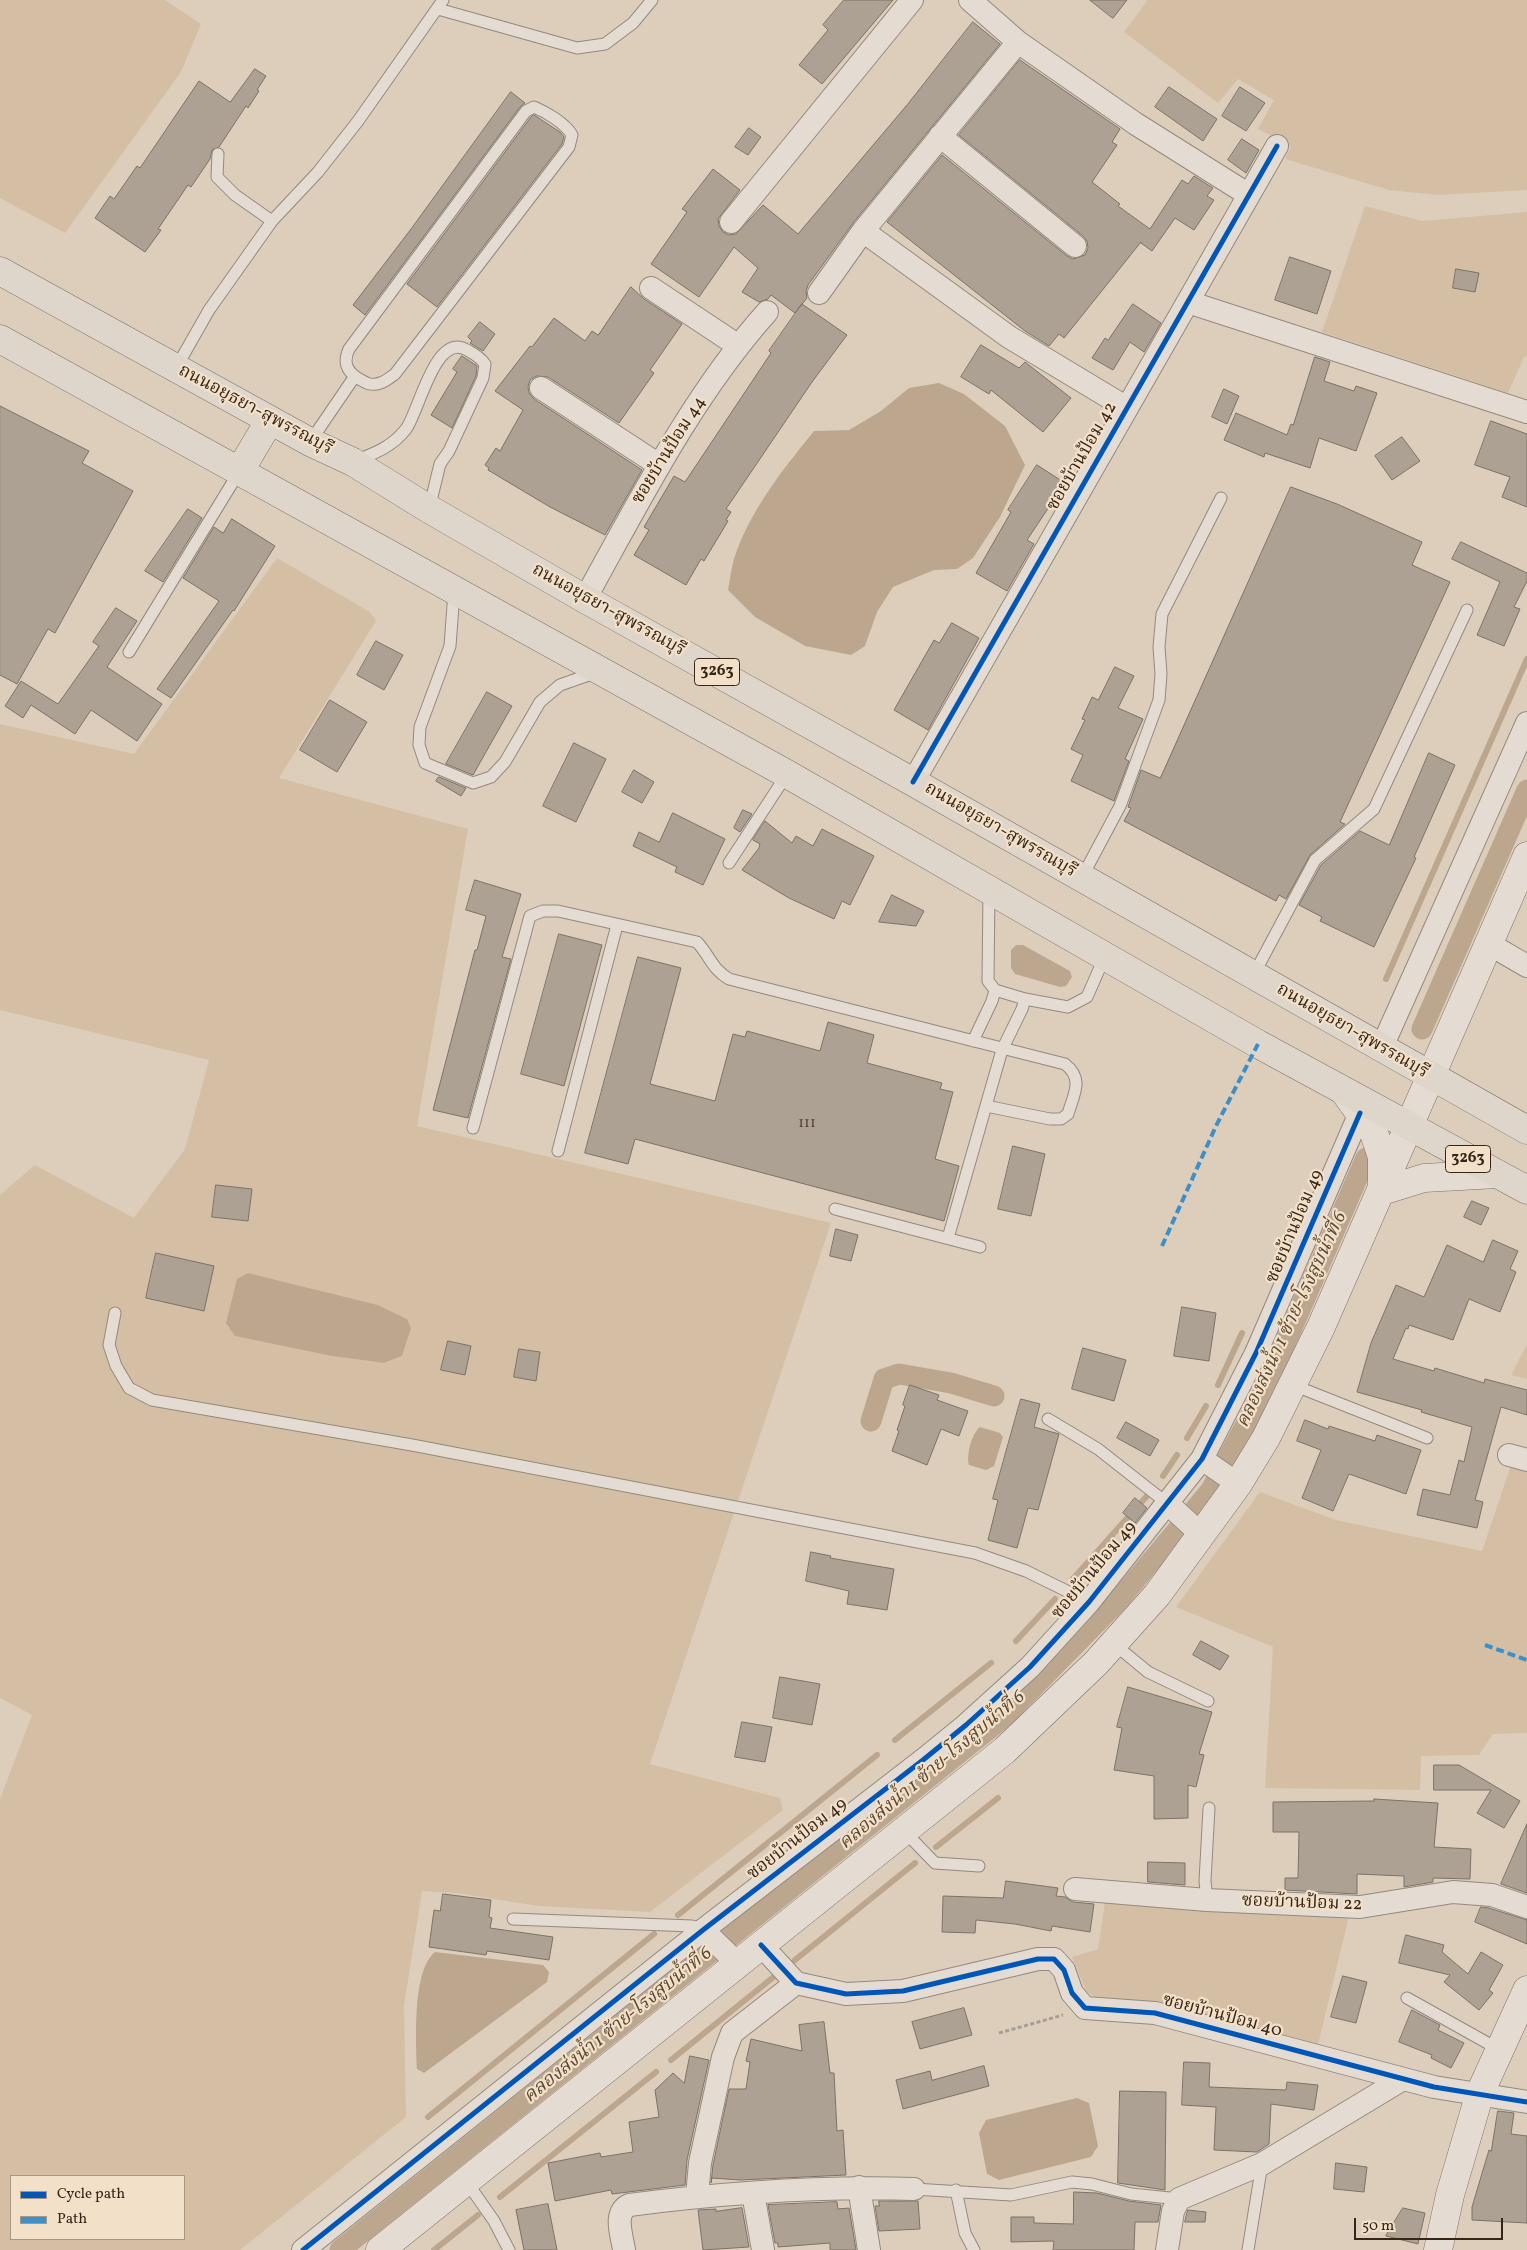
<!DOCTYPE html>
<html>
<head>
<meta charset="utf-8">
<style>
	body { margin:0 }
	#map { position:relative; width:1527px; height:2250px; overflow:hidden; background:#ddcebb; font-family:Vollkorn,serif }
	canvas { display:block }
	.legend { position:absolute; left:10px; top:2175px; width:175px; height:65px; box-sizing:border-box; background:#f3e0c9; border:1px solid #a79682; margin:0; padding:6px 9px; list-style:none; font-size:15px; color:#362618 }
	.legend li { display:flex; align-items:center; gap:10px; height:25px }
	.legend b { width:25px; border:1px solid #a79682 }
	.scale { position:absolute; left:1354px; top:2218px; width:149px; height:22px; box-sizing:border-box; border:2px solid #362618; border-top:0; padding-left:6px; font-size:15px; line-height:18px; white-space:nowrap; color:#362618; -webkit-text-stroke:4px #f3e0c9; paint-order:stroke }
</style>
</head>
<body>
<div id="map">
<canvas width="1527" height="2250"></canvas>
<ul class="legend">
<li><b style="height:6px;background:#0057b8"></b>Cycle path</li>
<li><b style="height:6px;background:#3d8fc9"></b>Path</li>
</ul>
<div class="scale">50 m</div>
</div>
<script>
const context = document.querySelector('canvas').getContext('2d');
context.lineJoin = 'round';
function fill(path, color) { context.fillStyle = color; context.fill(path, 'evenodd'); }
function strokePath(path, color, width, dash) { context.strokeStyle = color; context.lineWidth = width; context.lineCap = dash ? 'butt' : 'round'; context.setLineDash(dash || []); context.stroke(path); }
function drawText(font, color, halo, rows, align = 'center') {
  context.font = font + ' Vollkorn,"Noto Serif Thai",serif'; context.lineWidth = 4.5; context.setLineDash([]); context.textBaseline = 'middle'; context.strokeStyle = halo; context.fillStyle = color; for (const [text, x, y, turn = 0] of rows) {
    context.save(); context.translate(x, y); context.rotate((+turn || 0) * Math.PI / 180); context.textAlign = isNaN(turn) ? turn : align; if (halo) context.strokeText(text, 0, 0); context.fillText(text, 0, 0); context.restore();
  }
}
const green = new Path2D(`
	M0 0H165L201 24 181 72 65 233 0 198Z
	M1145 0H1527V190L1438 195 1389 190 1285 159 1291 146 1258 129 1274 100 1238 79 1218 103 1124 32 1147 1Z
	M1365 206 1422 221 1527 212V356L1524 357 1508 393 1322 332Z
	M277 558 370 612 376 621 279 778 468 829 417 1126 831 1223 650 1764 780 1798 783 1810 650 1912 539 1906 456 1893 422 1891 404 2006 406 2117 240 2250H0V1799L32 1715 0 1698V1195L35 1165 134 1218 185 1149 209 1060 0 1010V724L134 754ZM248 1273 378 1305 407 1319 402 1356 384 1363 332 1356ZM11 2176H184V2239H11Z
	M1527 1344V1379L1511 1375Z
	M1511 1465 1527 1469V1733L1493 1734 1479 1755 1421 1756 1420 1790 1265 1788 1273 1647 1176 1607 1260 1492 1336 1520 1482 1551Z
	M1105 1902 1349 1916 1318 2045 1159 2002 1099 1999 1086 1991 1072 1957 1098 1949Z`);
const water = new Path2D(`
	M939 383 964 394 1005 426 1025 465 1000 517 973 558 957 569 934 570 893 587 877 612 865 646 851 655 805 646 755 617 728 590C730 580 731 569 734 559 749 512 783 469 814 431L849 430 881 411 909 388Z
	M1016 945H1023L1070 971 1072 977 1066 986 1060 987 1015 974 1011 968V950Z
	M248 1273 378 1305 407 1319 411 1328 402 1356 384 1363 332 1356 235 1336 226 1323 237 1279Z
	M980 1427 1000 1433 1003 1437 994 1466 986 1470 969 1465C966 1455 972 1433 980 1427Z
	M435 1952 543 1965 549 1972 547 1982 424 2073 417 2069C416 2041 412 1970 435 1952Z
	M1077 2098 1089 2103 1098 2146 1091 2157 999 2180 987 2174 979 2133 986 2120Z`);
const stream = new Path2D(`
	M1386 979 1527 659
	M1218 1385 1242 1333
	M1187 1438 1206 1406
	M1163 1476 1177 1455
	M1072 1580 1146 1497
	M1016 1641 1055 1599
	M895 1740 991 1663
	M936 1847 998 1798
	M678 1915 877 1755
	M795 1960 915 1863
	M671 2060 776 1975
	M428 2117 654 1934
	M500 2197 656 2072
	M434 2250 478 2215`);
const canal = new Path2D(`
	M1422 1029 1527 790
	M871 1421 884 1379 899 1374 951 1383 994 1396
	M340 2250 1005 1716 1117 1602 1211 1490 1268 1383 1366 1158`);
const building = new Path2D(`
	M844 0H893L822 84 799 65 828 30 823 25Z
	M1090 0H1127L1113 18Z
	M973 22 1000 44 853 223 808 285 806 291 807 298 795 313 771 295 768 299 759 302 742 292 758 268 734 247 699 297 651 264 687 212 682 209 713 169 740 190 718 219 719 226 723 232 729 235 736 234 763 205 798 234 907 105Z
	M1020 60 1120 129 1112 142 1117 145 1092 182 1120 204 1118 206 1150 229 1182 180 1188 184 1194 176 1213 188 1207 196 1214 200 1194 230 1175 218 1152 251 1141 243V242L1064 338 1059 334 1049 346 1025 331 887 222 942 155 1067 256 1073 259 1085 255 1088 248 1087 241 1083 236 959 135Z
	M255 69 266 76 257 90 259 91 248 108 246 106 219 147 212 150 210 159 191 187 188 185 158 229 161 230 145 252 95 218 110 196 114 199 137 166 140 168 199 81 230 102Z
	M1169 87 1217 119 1203 141 1155 107Z
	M1240 87 1265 103 1246 131 1222 116Z
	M511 92 525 103 520 107 365 315 353 305 411 229Z
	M534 115 560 132 564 137 562 144 437 307 407 284 531 117Z
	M749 128 761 137 748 155 735 147Z
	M1242 139 1259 150 1246 173 1228 160Z
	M1290 257 1331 271 1317 314 1275 300Z
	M1456 269 1479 273 1475 292 1453 288Z
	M631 287 644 299 682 324 650 370 654 373 619 423 548 377 536 376 530 380 528 387 529 393 534 399 642 470 605 535 550 507 488 470 489 468 485 465 496 448 500 451 523 410 495 391 530 346 532 347 554 318 585 341 592 331 598 335Z
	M802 304 847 335 812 382 726 509 731 512 726 520 728 521 704 561 701 559 686 585 634 555 649 530 644 527 674 476 685 482 771 353 769 351Z
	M1133 304 1161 323 1144 352 1130 342 1113 370 1092 358 1105 338 1108 340Z
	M480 322 495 334 483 351 470 343 472 341 468 337Z
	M981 345 1019 368 1025 362 1071 398 1043 432 991 390 989 394 961 377Z
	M462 356 477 366 476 376 452 428 431 415 457 372 453 369Z
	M1315 357 1330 362 1324 381 1354 391 1356 386 1377 393 1356 451 1319 438 1310 468 1265 453 1264 457 1224 440 1236 413 1287 435 1291 424 1293 425Z
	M1224 389 1239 396 1227 424 1212 417Z
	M0 406 89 451 82 463 133 491 55 633 48 629 17 684 0 675Z
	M1491 421 1527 434V507L1502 497 1510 477 1475 465Z
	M1402 437 1420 461 1392 480 1375 456Z
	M1037 465 1065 483 1027 540 1034 544 1007 591 976 573 1011 512 1008 510Z
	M1291 487 1337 504 1422 542 1412 565 1450 582 1340 822 1345 824 1310 855 1286 899 1279 895 1276 901 1124 821 1131 808 1128 807 1141 770 1160 778Z
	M188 509 202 518 163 582 145 571Z
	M232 519 275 546 234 611 233 610 171 698 157 689 219 601 183 578 214 527 223 533Z
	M1461 542 1527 573V581L1514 607 1520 609 1504 646 1477 635 1500 582 1452 559Z
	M116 608 137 621 107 667 162 704 137 741 91 710 75 734 31 705 23 718 5 706 21 681 58 704 99 646 93 642Z
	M952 623 979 638 928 730 894 710 934 640 939 643Z
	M376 641 403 655 384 690 357 675Z
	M1115 667 1134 676 1118 708 1143 719 1125 759 1129 761 1114 801 1071 781 1083 755 1071 749 1085 720 1082 719 1092 697 1098 700Z
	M487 692 512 706 473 775 446 764Z
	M330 700 367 722 337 772 300 750Z
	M574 743 606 759 576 822 543 806Z
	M1429 753 1455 765 1414 857 1416 858 1374 947 1320 921 1322 917 1299 905 1321 865 1360 831 1389 845Z
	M634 770 654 782 642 803 622 792Z
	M439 777 466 788 461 796 436 781Z
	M743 810 752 814 740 832 734 828Z
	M673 813 725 839 703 885 675 872 677 867 633 846 639 832 659 842Z
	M765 821 792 843 796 836 813 846 822 829 874 856 850 905 842 901 834 919 789 898 742 870 759 848 760 844 753 840Z
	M475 880 521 894 502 957 511 959 468 1118 433 1110 475 950H477L486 916 466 910Z
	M892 895 924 911 916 926 879 922Z
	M559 934 602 945 564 1086 521 1074Z
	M638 957 681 968 650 1084 715 1101 733 1034 745 1037 747 1031 820 1051 828 1022 874 1035 867 1063 942 1083 940 1089 953 1092 935 1159 959 1166 944 1221 635 1139 628 1164 585 1153Z
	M1013 1146 1045 1154 1031 1216 998 1209Z
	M216 1185 252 1189 248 1221 212 1217Z
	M1472 1201 1489 1208 1481 1225 1464 1217Z
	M836 1229 858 1235 851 1261 830 1256Z
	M1493 1240 1518 1251 1510 1269 1516 1272 1500 1312 1469 1299 1453 1340 1409 1325 1408 1329 1406 1328 1393 1359 1434 1371 1435 1368 1484 1383 1485 1379 1527 1390V1415L1501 1407 1475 1500 1483 1502 1477 1528 1417 1515 1423 1489 1450 1495 1459 1460 1464 1462 1472 1427 1421 1412 1422 1410 1357 1392 1371 1343 1396 1285 1424 1297 1447 1245 1483 1262Z
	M156 1253 214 1266 204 1311 146 1298Z
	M1182 1307 1216 1313 1209 1361 1174 1356Z
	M448 1341 471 1346 465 1375 441 1370Z
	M1083 1348 1126 1360 1114 1401 1072 1389Z
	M519 1349 540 1352 536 1381 514 1377Z
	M910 1385 939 1395 937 1400 968 1411 959 1436 941 1429 927 1465 892 1451 899 1431 897 1430 905 1406 903 1405Z
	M1021 1399 1040 1404 1034 1427 1059 1434 1038 1510 1028 1508 1017 1548 988 1540 998 1500 993 1499Z
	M1305 1420 1328 1429 1329 1426 1375 1441 1377 1435 1421 1450 1406 1494 1349 1474 1333 1511 1302 1498 1321 1450 1297 1441Z
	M1126 1422 1159 1440 1150 1456 1117 1438Z
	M1135 1498 1147 1508 1135 1523 1123 1513Z
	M811 1552 831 1556 830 1558 894 1569 887 1610 847 1604 849 1591 806 1581Z
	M1201 1641 1229 1656 1220 1670 1193 1655Z
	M780 1677 820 1684 812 1725 773 1718Z
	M1128 1687 1212 1712 1199 1754 1204 1755 1196 1787 1188 1785V1818L1154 1819V1776L1114 1770 1122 1728 1117 1727Z
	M742 1722 772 1727 765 1762 735 1757Z
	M1434 1765H1459L1520 1801 1504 1828 1477 1813 1491 1790H1434Z
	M1374 1799 1438 1803 1434 1847 1471 1849 1470 1879 1433 1878V1882L1404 1887V1876L1357 1874V1894L1285 1890V1878H1298L1299 1832H1273V1802L1374 1801Z
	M1527 1824V1893L1501 1884Z
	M1148 1862 1185 1863V1885L1148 1882Z
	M1006 1881 1058 1888 1056 1896 1065 1897 1073 1902 1094 1904 1090 1932 1052 1926 1051 1931 1015 1924 976 1920 975 1933 942 1932 943 1896 1003 1898Z
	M443 1894 491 1900 489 1917 492 1918 490 1928 553 1937 549 1960 487 1951 486 1955 429 1947 434 1910 440 1911Z
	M1481 1907 1489 1908 1527 1920V1944L1475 1922Z
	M1406 1935 1444 1945 1442 1952 1468 1974 1481 1952 1503 1965 1489 1990 1493 1993 1479 2010 1444 1982 1450 1975 1399 1963Z
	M1343 1976 1367 1982 1356 2023 1331 2017Z
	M964 2008 972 2035 920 2049 912 2022Z
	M1412 2010 1440 2025 1438 2030 1464 2043 1451 2068 1431 2058 1432 2055 1399 2042Z
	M824 2022 830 2073H834L837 2131 843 2130 846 2175 740 2180 712 2178 711 2183 713 2165 729 2089H746L750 2062 746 2061 751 2039 802 2051 799 2025Z
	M690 2056 709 2060 687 2160 685 2185 612 2194 611 2190 555 2201 548 2163 600 2153 601 2157 633 2152 629 2122 659 2117 655 2090 673 2073 684 2083Z
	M1184 2062 1210 2063 1209 2087 1286 2090 1287 2082 1318 2085 1314 2110 1271 2104 1269 2144 1257 2152 1214 2150 1216 2107 1182 2105Z
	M984 2066 989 2086 903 2109 896 2080 930 2071 932 2080Z
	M1120 2091 1166 2092 1165 2190 1118 2183Z
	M1498 2111 1514 2113 1511 2134 1527 2136V2223L1472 2220V2207L1489 2150 1491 2151Z
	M1336 2163 1367 2167 1364 2192 1334 2189Z
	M1074 2192 1097 2193 1129 2201 1161 2205 1158 2222H1135L1134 2250H1053L1054 2241 1011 2242V2217H1034V2223L1073 2224Z
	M879 2201H918L920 2229 879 2231 875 2206H879Z
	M837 2202 838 2209 849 2208 856 2250H830V2243L778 2247V2243H775L768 2205Z
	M548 2204 557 2250H524L516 2210Z
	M742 2208 749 2247 703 2250 698 2210 716 2209V2211Z
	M1403 2208 1425 2213 1418 2244 1386 2236Z
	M1188 2210 1206 2212 1205 2222H1185Z`);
const path = new Path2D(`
	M999 2033 1063 2015`);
const lane = new Path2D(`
	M438 9 577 48 605 44 633 23 652 0
	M534 107C546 112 565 123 572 135L569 147 395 374C388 379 380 386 370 384 367 384 362 380 359 379 346 371 343 362 349 349L526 111Z
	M218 154 217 177 235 195 272 221
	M176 368 209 310 272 221 318 172 358 121 443 0
	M310 442 355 376
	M355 461C375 453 392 447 406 429 419 412 435 331 467 350 474 354 480 357 485 364L483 378 449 451 440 464 429 509
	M454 592 450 646 420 727 419 745 425 763 473 783 491 777 505 762 540 702 560 685 597 672
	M129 652 239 472
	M729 863 787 774
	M1081 879 1120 806 1159 700 1161 674 1159 647 1162 614 1221 498
	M989 891 988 981 995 990 1025 999 1068 1007 1087 997 1105 956
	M1253 976 1315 860 1374 809 1467 610
	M973 1041 992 1001 995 990
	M473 1128 530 916 543 911H558L697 942C710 956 712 969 729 979L1065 1064C1084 1079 1074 1093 1068 1114L1061 1119H1050L986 1106
	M558 1151 617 925
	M835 1209 980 1247
	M948 1238 1002 1050 1022 1009 1025 999
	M115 1313 109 1345 116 1366 129 1388 152 1400 412 1445 975 1553 1026 1571 1089 1602
	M1293 1385 1427 1438
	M1048 1419 1098 1449 1168 1504
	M1114 1644 1148 1672 1208 1701
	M904 1831 935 1863 979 1866
	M1207 1900 1205 1881 1209 1808
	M513 1919 692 1926 703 1930
	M1407 1998 1500 2050
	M466 2181 494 2221 509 2250
	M914 2189 1011 2195 1072 2182 1092 2184 1131 2194 1179 2199
	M956 2190 965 2233 974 2250
	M1248 2250 1262 2164`);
const street = new Path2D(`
	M970 0 1018 42 1136 124 1249 195
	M1018 42 863 231 1009 337 1127 408
	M940 136 1075 246
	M731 222 912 0
	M651 288 737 345
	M819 293 863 231
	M1188 302 1527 412
	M541 388 659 465
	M585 599C640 500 692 396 767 312
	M913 782 1277 146
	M1489 944 1527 966
	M1381 1049 1527 723
	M1509 1455 1527 1460
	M1202 1459 1238 1484
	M1168 1504 1202 1535
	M1075 1889 1207 1900 1360 1907 1453 1892 1492 1895 1527 1907
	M703 1930 738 1964
	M761 1945 796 1983 846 1994 903 1991 1038 1959H1054L1064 1970 1072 1993 1085 2008 1155 2013 1434 2087 1527 2102
	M859 2187 869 2250
	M753 2193 763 2250
	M697 2196 700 2163 723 2057 732 2033 796 1983
	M303 2250 703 1930 923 1760 966 1725 1030 1667 1089 1602 1202 1459 1256 1353 1360 1113
	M624 2250C622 2235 613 2213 629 2205 723 2193 819 2186 914 2189
	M1167 2250 1173 2211 1179 2199 1262 2164 1403 2079`);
const secondary = new Path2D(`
	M1344 1091 1374 1133 1382 1157V1187
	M1382 1191 1424 1178 1497 1174
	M380 2250 1005 1750 1096 1663 1157 1595 1238 1484 1266 1438 1321 1327 1527 856
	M1438 2250 1450 2195 1480 2093 1527 1990`);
const primary = new Path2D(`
	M0 271 310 442 353 462 429 509 585 599 913 782 1527 1130
	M0 339 787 774 1258 1044 1527 1190
	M239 472 270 420`);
const quiet = new Path2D(`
	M1162 1246 1216 1126 1258 1044
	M1485 1645 1527 1660`);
const cycleway = new Path2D(`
	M913 782 1277 146
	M761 1945 796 1983 846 1994 903 1991 1038 1959H1054L1064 1970 1072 1993 1085 2008 1155 2013 1434 2087 1527 2102
	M303 2250 703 1930 923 1760 966 1725 1030 1667 1089 1602 1202 1459 1256 1353 1360 1113`);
const numberNames = [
	["111",807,1124]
];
const shields = [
	[717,672,45],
	[1468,1159,45]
];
const shieldNames = [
	["3263",717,672],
	["3263",1468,1159]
];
const streetNames = [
	["ถนนอยุธยา-สุพรรณบุรี",255,411,28],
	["ซอยบ้านป้อม 44",670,451,-58],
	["ซอยบ้านป้อม 42",1083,457,-60],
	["ถนนอยุธยา-สุพรรณบุรี",608,611,29],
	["ถนนอยุธยา-สุพรรณบุรี",1000,831,30],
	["ถนนอยุธยา-สุพรรณบุรี",1352,1032,30],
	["ซอยบ้านป้อม 49",1296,1227,-67],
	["ซอยบ้านป้อม 49",1095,1571,-50],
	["ซอยบ้านป้อม 49",798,1840,-38],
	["ซอยบ้านป้อม 22",1302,1904,2],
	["ซอยบ้านป้อม 40",1222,2017,15]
];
const waterNames = [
	["คลองส่งน้ำ 1 ซ้าย-โรงสูบน้ำที่ 6",1293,1320,-65],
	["คลองส่งน้ำ 1 ซ้าย-โรงสูบน้ำที่ 6",933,1771,-40],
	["คลองส่งน้ำ 1 ซ้าย-โรงสูบน้ำที่ 6",619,2026,-39]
];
fill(green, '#d4bfa5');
fill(water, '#bca78e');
strokePath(stream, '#bca78e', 6);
strokePath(canal, '#bca78e', 21);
fill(building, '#ada194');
strokePath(building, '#7c7267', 1);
strokePath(lane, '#93897d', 13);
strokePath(street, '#93897d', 24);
strokePath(secondary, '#7c7267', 29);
strokePath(primary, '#7c7267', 29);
strokePath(path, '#a59e95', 3, [4, 2.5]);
strokePath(lane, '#e4dcd3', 11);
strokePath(street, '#e4dcd3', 22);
strokePath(secondary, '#e4dcd3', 28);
strokePath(primary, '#dfd6cb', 28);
strokePath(quiet, '#3d8fc9', 4, [8, 4]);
strokePath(cycleway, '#0057b8', 5);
drawText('15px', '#544537', null, numberNames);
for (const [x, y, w] of shields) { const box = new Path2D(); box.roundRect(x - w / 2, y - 13.5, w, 27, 4); context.fillStyle = '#f3e0c9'; context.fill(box); strokePath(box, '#362618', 1); }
drawText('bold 16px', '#362618', null, shieldNames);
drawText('18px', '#362618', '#f3e0c9', streetNames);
drawText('italic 19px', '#5a4835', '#f3e0c9', waterNames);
</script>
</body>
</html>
